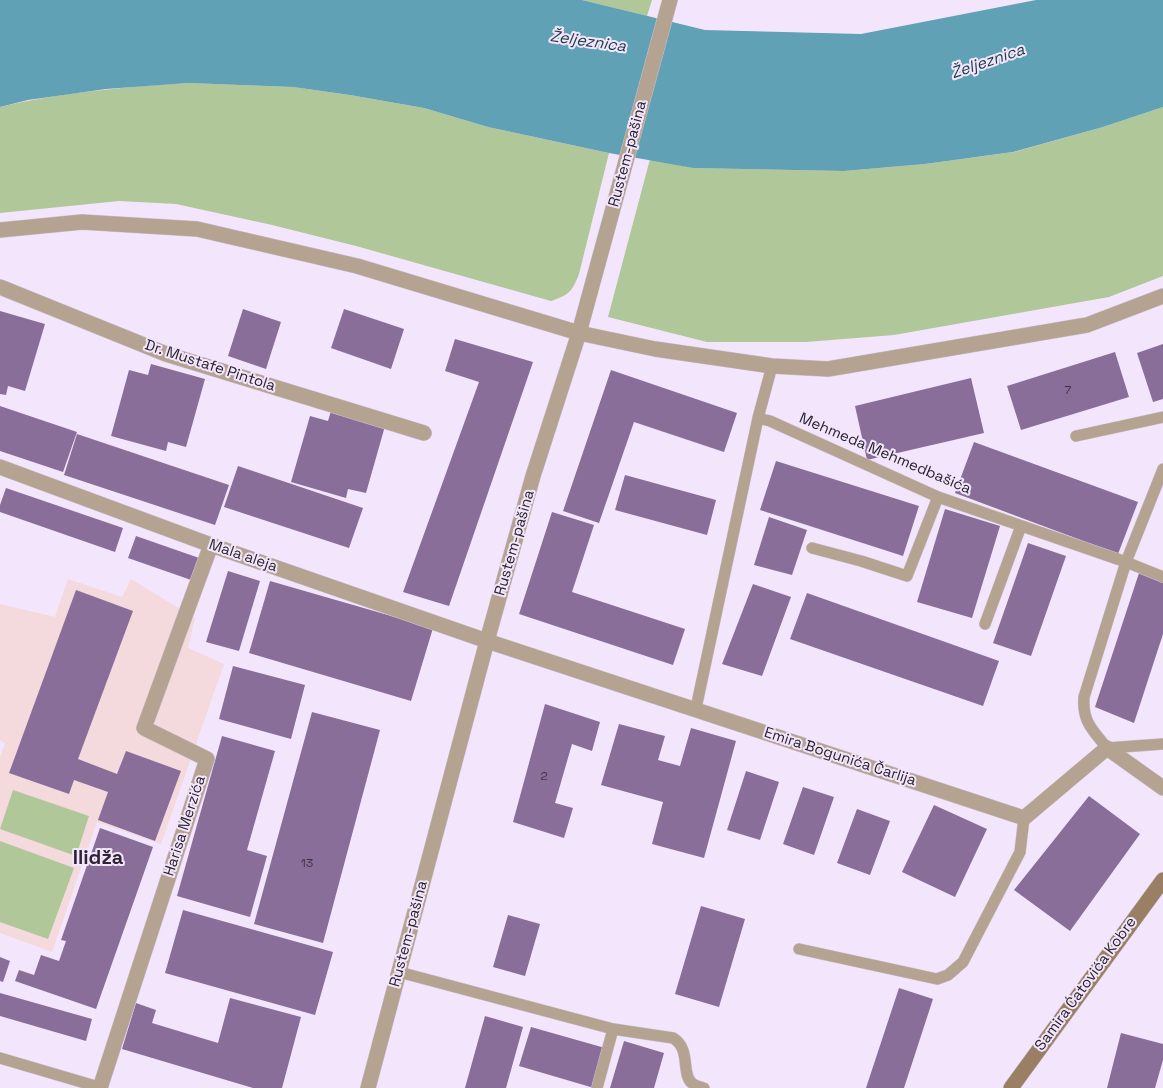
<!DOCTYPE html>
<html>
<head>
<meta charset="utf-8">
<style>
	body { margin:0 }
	canvas { display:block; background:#f3e5fc }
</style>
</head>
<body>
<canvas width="1163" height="1088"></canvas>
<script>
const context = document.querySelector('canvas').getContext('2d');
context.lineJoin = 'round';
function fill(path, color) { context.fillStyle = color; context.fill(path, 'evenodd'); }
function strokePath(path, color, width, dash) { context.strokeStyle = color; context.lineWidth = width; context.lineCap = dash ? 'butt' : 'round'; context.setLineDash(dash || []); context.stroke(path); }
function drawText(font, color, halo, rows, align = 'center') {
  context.font = font + ' "Space Grotesk",sans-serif'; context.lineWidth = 4; context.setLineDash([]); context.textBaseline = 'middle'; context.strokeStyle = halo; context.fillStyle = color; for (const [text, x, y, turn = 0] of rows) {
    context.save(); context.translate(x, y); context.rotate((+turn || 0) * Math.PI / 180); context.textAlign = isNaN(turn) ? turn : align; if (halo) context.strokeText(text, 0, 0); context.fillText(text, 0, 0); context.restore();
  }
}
const education = new Path2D(`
	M68 579 122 597 131 579 195 618 188 648 224 664 161 844 97 822 52 952 0 933V757L5 743 0 740V604L55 617Z`);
const green = new Path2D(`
	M582 0H652L647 16Z
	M188 83 293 87 350 95 424 108 488 127 609 153 579 274C572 292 569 295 551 301L356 246 272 225 176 204 119 201 0 213V107C62 92 125 87 188 83Z
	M1163 107V276L1109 297 894 335 806 342H707L608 317 650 159 693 168 844 171 925 164 1014 152 1103 127Z
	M13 790 89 816 76 856 0 829Z
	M0 841 74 868 48 939 0 922Z`);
const water = new Path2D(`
	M0 0H582L705 30 861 34 1036 0H1163V107L1103 127 1013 152 925 164 844 171 693 168 609 153 488 127 424 108 350 95 293 87 188 83 106 89 28 100 0 107Z`);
const building = new Path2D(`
	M243 309 281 322 266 369 228 356Z
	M344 309 404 329 391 369 331 348Z
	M0 311 45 324 25 391 8 386 6 395 0 394Z
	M455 339 533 362 449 606 403 592 479 382 445 371Z
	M1163 344V399L1153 402 1137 353Z
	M1115 352 1129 397 1021 430 1007 386Z
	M151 364 205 379 186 447 168 442 166 451 111 436 129 370 148 375Z
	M611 370 737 413 724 452 634 422 599 523 563 511Z
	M971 378 984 433 867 460 855 406Z
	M0 406 77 432 63 472 0 451Z
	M331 411 385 426 366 493 348 489 346 498 291 482 310 416 328 421Z
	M77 434 229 485 215 525 64 475Z
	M974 442 1138 502 1118 554 955 493Z
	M776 461 919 506 903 556 760 510Z
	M238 466 363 508 349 548 224 507Z
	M625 475 716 500 707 535 615 510Z
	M6 488 123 528 115 552 0 512V505Z
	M945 509 1000 526 972 618 917 602Z
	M552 512 594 525 572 592 685 629 673 665 519 614Z
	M769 517 807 530 792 575 754 565Z
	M136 536 202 559 194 581 128 558Z
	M1028 543 1066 556 1031 656 993 643Z
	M1140 570 1163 578V634L1134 723 1095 707Z
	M228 571 260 581 239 651 206 642Z
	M270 581 433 628 411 701 249 653Z
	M753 584 791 597 762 676 722 664Z
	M76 590 133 611 78 759 117 774 126 751 181 771 155 841 98 820 108 792 74 780 69 794 9 773Z
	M807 593 999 661 983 706 790 639Z
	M233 666 305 685 291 739 219 719Z
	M545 704 600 722 592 751 572 744 555 803 573 808 564 838 513 822Z
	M312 712 380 730 323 943 254 924Z
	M619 724 665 736 658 760 680 766 691 728 736 741 704 858 652 844 663 802 601 785Z
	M222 736 275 751 247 850 267 856 250 917 177 896Z
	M746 771 779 782 760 840 727 830Z
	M803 787 834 797 814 855 783 844Z
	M1089 796 1140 834 1070 931 1014 890Z
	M934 805 987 829 955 897 902 872Z
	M857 809 890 821 870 875 837 863Z
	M100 828 153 847 96 1009 15 981 19 970 34 975 41 955 59 961 66 941 61 940Z
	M701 906 745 919 719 1007 675 994Z
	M183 910 333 952 315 1015 165 973Z
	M508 915 540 924 525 976 493 967Z
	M0 957 10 961 3 982 0 981Z
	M899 988 933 999 904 1088H866Z
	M0 993 92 1019 86 1041 0 1016Z
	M230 998 301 1017 282 1088H253L122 1049 136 1003 156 1010 152 1023 218 1043Z
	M485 1016 523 1027 506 1088H465Z
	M531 1027 605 1048 594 1088 519 1066Z
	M1121 1033 1163 1044V1060L1155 1088H1107Z
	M624 1041 664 1053 654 1088H610Z`);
const lane = new Path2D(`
	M772 366 758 418 770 421 938 497 1126 562 1163 577
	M1076 436 1163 417
	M1163 469 1126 562 1084 697C1082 722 1093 730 1107 748L1163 744
	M812 548 861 561 907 576 938 497
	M985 624 1021 526
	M696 708 758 418
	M799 949 937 979 948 975 963 962 1020 852 1024 818
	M399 972 613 1029
	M0 1058 102 1088
	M597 1088 613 1029 673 1038C692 1049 680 1075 693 1084 696 1086 700 1087 704 1088`);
const street = new Path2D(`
	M0 230 82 222 197 229 357 266 579 333 655 349 772 366 828 369 1087 325 1163 296
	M0 287 166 354 424 433
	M0 467 211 545 487 641 1024 818 1107 748 1163 788
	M100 1088 207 759 144 728 211 545
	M368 1088 487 641 533 476 579 333 670 0`);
const secondary = new Path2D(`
	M1011 1088 1163 880`);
const numberNames = [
	["7",1068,391],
	["2",544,777],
	["13",307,864]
];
const streetNames = [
	["Rustem-pašina",628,154,-75],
	["Dr. Mustafe Pintola",210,366,18],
	["Mehmeda Mehmedbašića",885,454,23],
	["Rustem-pašina",515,543,-74],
	["Mala aleja",243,556,19],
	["Emira Bogunića Čarlija",840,757,18],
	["Harisa Merzića",185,826,-72],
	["Rustem-pašina",409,934,-75],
	["Samira Ćatovića Kobre",1086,984,-54]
];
const waterNames = [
	["Željeznica",588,42,8],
	["Željeznica",988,62,-19]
];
const districtNames = [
	["Ilidža",98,859]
];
fill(education, '#f4d9dd');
fill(green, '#b0c79a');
fill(water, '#60a1b5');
fill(building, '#896e99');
strokePath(lane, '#cec2d6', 12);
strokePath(street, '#cec2d6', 16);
strokePath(secondary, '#cec2d6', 16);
strokePath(lane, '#b5a391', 11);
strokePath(street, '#b5a391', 15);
strokePath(secondary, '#998065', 15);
drawText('12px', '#403546', null, numberNames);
drawText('15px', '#27222b', '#f3e5fc', streetNames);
drawText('italic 16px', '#193a43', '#f3e5fc', waterNames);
drawText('bold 20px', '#2f2436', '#f3e5fc', districtNames);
</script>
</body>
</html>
